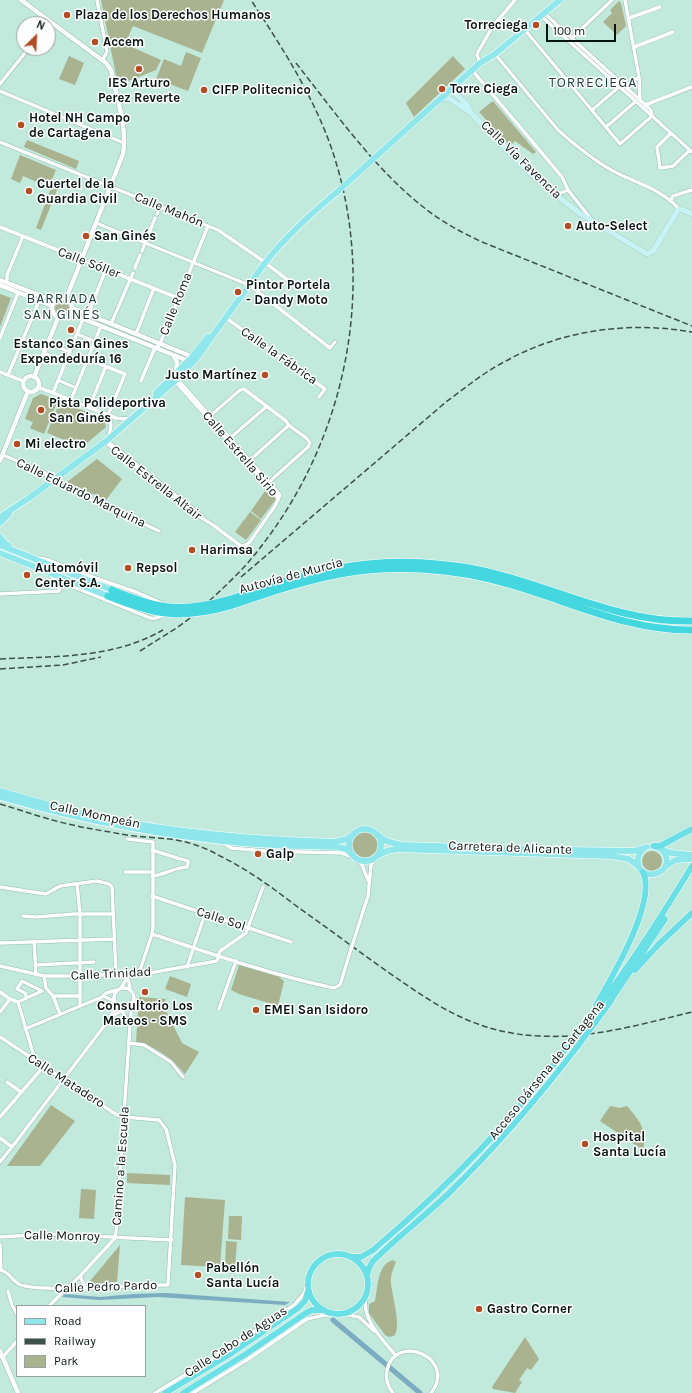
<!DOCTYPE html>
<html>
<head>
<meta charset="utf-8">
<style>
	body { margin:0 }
	#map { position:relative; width:692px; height:1393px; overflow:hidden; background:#c1e9dc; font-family:Karla,sans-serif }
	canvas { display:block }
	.legend { position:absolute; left:16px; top:1305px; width:130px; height:72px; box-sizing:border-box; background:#fff; border:1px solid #9ba1a0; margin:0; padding:5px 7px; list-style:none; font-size:12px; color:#061511 }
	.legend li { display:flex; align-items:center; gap:8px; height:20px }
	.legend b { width:20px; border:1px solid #9ba1a0 }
	.north { position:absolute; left:16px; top:16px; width:40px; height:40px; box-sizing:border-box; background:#fff; border:1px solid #9ba1a0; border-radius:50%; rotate:24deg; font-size:11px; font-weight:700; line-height:16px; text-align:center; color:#061511 }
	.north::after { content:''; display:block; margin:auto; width:14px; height:18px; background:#b34c23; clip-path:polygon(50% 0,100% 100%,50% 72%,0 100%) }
	.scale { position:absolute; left:546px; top:24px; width:70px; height:18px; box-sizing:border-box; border:2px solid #061511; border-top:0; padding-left:5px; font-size:12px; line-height:14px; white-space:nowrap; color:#061511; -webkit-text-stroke:3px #fff; paint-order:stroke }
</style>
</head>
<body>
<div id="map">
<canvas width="692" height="1393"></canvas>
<ul class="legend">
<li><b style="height:5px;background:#8fe7ec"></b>Road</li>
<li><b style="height:5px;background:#3b514a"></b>Railway</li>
<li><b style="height:11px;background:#a9b390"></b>Park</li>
</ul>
<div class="north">N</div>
<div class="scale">100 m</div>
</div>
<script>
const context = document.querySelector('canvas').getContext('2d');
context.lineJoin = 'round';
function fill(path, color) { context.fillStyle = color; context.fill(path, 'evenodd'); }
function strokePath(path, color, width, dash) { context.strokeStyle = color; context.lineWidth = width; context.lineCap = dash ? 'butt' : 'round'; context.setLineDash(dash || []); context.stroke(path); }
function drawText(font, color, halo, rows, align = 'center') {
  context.font = font + ' Karla,sans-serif'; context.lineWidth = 3; context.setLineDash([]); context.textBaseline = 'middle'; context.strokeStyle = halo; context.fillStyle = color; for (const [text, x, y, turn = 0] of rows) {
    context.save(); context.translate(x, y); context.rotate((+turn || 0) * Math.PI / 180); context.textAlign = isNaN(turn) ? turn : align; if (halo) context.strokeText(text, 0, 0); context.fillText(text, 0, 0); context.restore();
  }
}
const green = new Path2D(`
	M101 0H224L202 53 133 26 125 44 161 60 156 70 118 85Z
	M619 1 621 3 626 26 617 35 603 22 612 13 610 10Z
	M186 52 201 58 188 91 156 79 164 59 181 66Z
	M69 56 84 63 75 85 59 79Z
	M453 56 465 69 414 117 406 103Z
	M493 101 536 152 533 154 515 141 510 146 479 112Z
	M27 140 79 161 76 169 24 147Z
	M20 155 56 170 51 182 59 185 41 230 36 228 51 188 23 176 20 183 11 179Z
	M0 294 11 298 0 327Z
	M55 308a7 7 0 1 1 14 0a7 7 0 1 1-14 0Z
	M41 394 58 400 44 434 30 428 33 422 25 419 33 398Z
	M60 401 104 419 106 427 82 447 47 433Z
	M97 459 122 479 106 500 67 482Z
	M265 491 276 499 261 519 251 511Z
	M250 512 261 520 246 540 235 532Z
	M349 845a16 16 0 1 1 32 0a16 16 0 1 1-32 0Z
	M642 861a10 10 0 1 1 20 0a10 10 0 1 1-20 0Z
	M239 965 278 976 284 981 278 1006 239 994 231 990Z
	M170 976 191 984 187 997 165 989Z
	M139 997 166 999 162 1008 165 1009 182 1043 199 1052 185 1074C172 1059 155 1045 136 1042Z
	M51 1105 75 1121 40 1166H7Z
	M610 1106 620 1108 627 1106C639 1120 648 1130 643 1150L600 1121Z
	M127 1173 170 1175V1185L127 1183Z
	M81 1189 96 1190 94 1219 79 1218Z
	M185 1197 225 1200 220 1267 181 1265Z
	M229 1216H242L241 1240 228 1239Z
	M226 1241 237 1242 235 1267 225 1266Z
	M120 1245 117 1282 90 1284V1281Z
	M393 1260 396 1262C393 1269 390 1276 391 1284 392 1295 402 1328 394 1336L389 1337 385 1335 369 1313V1304L375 1301C378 1288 377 1264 393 1260Z
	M525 1337 539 1359 531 1370 527 1368 519 1380 522 1382 515 1393 493 1389 492 1387Z`);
const water = new Path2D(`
	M167 1293 290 1302 285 1305 158 1297 99 1300 62 1297 65 1294 100 1297 133 1294Z`);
const canal = new Path2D(`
	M333 1320 420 1393`);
const minor = new Path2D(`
	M97 0 107 52 102 61
	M625 0 639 77 640 100
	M544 13 651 110 652 116
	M541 16 692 152
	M629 18 660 7
	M525 30 620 144 652 116
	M572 38 612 0
	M634 47 673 32
	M495 54 558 130C575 145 593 160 613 171 635 183 662 189 679 209
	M480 63 477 55 478 52 493 26 515 0
	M472 70 562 177 568 190
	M0 84 29 48
	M624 86 639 77
	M0 91 124 143
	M645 105 692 87
	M592 110 619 87
	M606 127 635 102
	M671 133 657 147 660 168 673 166 690 150
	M0 142 218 230 259 258 289 281
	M556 195 568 190 591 219
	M670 201 673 196 692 190
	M157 214 160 207
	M96 223 249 285 330 348 335 342
	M0 227 178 298
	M150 231 155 218
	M142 251 148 235
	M135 268 140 255
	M7 282V275L23 236
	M88 315 106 269
	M226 318 325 389 319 397
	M111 324 133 273
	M77 334 94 341
	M136 334 154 288
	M0 338 18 293
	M48 343 70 352
	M44 353 66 362
	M68 357 85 364
	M87 359 125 374 108 415
	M0 372 23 381
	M8 375 39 301
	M58 380 76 388
	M141 381 154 350 160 344 208 226
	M175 381 277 496 278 500
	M38 387 116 418 124 419 131 418
	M53 393 83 319
	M71 400 101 326
	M89 408 106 366
	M108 415 111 425 109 437
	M210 416 240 390 244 389 286 421C291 431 305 433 310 443L308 447 269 482
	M230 438 266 407
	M107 441 202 516
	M105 442 197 515 213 525 241 546H243L249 543 275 506 280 495 177 379
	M3 455 44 472 47 476 59 485 159 531
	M250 460 288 426
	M39 558 49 560 84 574 136 592 164 604
	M50 575 56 580 150 618C156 619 161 618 164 612
	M0 594 59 591 62 582
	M127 839 153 842V928L152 934 139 973
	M223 842 231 848 265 851 341 853 356 858
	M358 859 362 865 368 880
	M125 872H152
	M152 876C164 875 173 868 187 867L188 864V861L177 858 152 850
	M77 884 80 914V1006
	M0 887 46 894 60 886 97 881 109 884 112 887 116 974
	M152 896 291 942
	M23 916 36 917 74 914H113
	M152 934C212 954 272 975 334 988L340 985 351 949
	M34 941 36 975
	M0 943 114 939
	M353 943 368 896 371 865 376 857
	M35 965 94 962
	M0 966 44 976H80L149 973 217 961 220 951 246 933 263 887
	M187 967 205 914
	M44 976 46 988 53 996 60 1014
	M127 978 129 982 130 990
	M114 998a10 10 0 1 1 20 0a10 10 0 1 1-20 0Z
	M121 988 127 978V974
	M0 992 10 999 18 1002 35 1060
	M53 996H80
	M103 996 114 1001
	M27 998 25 993 17 989 22 981 42 991
	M18 1002 42 991
	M120 1008 130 1024
	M219 1009 236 961
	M0 1012 10 999
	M111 1017 122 1010
	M25 1029 102 997 106 993 117 990
	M0 1037 117 1115 124 1117 159 1120 166 1129 175 1165 168 1285C128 1284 87 1291 46 1288 40 1288 25 1287 19 1284 12 1281 9 1271 0 1270
	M128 1043 144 1045 171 1062 183 1077
	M7 1082 21 1092
	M0 1117 44 1066
	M0 1138 12 1147
	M0 1162 12 1147 111 1017 116 1005
	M0 1237 48 1234 172 1240
	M0 1244 1 1270
	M80 1276 86 1289
	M8 1291 12 1305 17 1314
	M366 1296C361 1319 382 1339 396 1356
	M49 1306 66 1289 80 1276 115 1238 116 1232 130 1025 132 1003
	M343 1314 359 1317 374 1331
	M2 1358 17 1341
	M155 1393 224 1351 294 1305 304 1293 308 1282
	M193 1393 247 1360 307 1319 320 1316 336 1314
	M393 1393C388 1387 385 1378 387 1370 396 1331 458 1359 431 1393`);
const tertiary = new Path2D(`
	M21 0 106 63 111 70C116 95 128 129 123 154L66 299
	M0 280 54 301
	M0 285 52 306
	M52 308a10 10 0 1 1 20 0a10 10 0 1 1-20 0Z
	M72 308 188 355 191 358
	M71 314 186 360H189
	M173 355 177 362 176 372
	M23 384a8 8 0 1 1 16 0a8 8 0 1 1-16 0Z
	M34 377 58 318
	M0 461 28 391
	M0 1351 18 1393`);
const secondary = new Path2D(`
	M456 85 455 88 456 94 467 105 471 113
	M439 100 445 98 450 99 471 113 532 175 556 195 582 215 644 252 647 254 653 251 678 210 681 209 692 214`);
const primary = new Path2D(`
	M380 153 480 63 495 54 560 0
	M156 393 191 358 208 337
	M0 517 29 498 105 442 175 381 196 359 265 263C286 236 311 214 337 192
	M0 523 9 514
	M0 537 4 542 9 546
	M0 545 112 590
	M0 553 108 596
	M0 791C34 801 68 811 103 818 179 833 257 840 335 842L347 839 354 834
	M0 797C80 820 160 836 242 843 274 846 306 846 337 847L346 849 352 854
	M349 845a16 16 0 1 1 32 0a16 16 0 1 1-32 0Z
	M376 834 386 841 401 845 565 850 634 851 647 847
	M653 846 671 853 692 855
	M644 848C640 852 637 856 638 862 640 887 682 870 661 849
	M377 856 387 851 397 849 611 856 629 859 639 867
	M666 866 676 860 690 859`);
const trunk = new Path2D(`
	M654 846H660L692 829
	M635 970 658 945 692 913
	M609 1003 665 919
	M596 1005C612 977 657 902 643 872
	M588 1020C627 971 660 919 692 866
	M594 1024 611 1001
	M308 1284a30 30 0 1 1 60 0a30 30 0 1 1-60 0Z
	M352 1257H361L373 1250C445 1189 511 1123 567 1047
	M367 1276 369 1268 373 1261C397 1237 424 1217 448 1194 495 1148 537 1099 577 1047
	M165 1393 227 1356 298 1308 305 1301 308 1291
	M183 1393 246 1354 306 1313 312 1310H322`);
const motorway = new Path2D(`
	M228 600C264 588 301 575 339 568 392 558 452 561 504 576 567 593 626 623 692 621
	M230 606C266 594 302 581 340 574 395 564 455 568 508 584 569 601 627 631 692 630`);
const rail = new Path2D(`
	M296 63C334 111 374 168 422 206 440 221 461 232 482 242L692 326
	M241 577 446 402C465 388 483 373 504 362 561 330 628 321 692 332
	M196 613C220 591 244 570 263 544 349 432 378 279 330 144 311 92 281 46 251 0
	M140 651 178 627 201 610
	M0 659C56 656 112 659 163 630
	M0 669 63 665 101 657
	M0 804C24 811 48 820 73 825 89 829 105 831 121 834 141 838 162 837 181 841 195 844 208 849 220 856 249 870 274 889 299 908 329 929 358 951 388 972 438 1007 476 1033 539 1036 591 1039 642 1024 692 1012`);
const minorBridge = new Path2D(`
	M351 949 353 943`);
const primaryBridge = new Path2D(`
	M337 192 380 153`);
const trunkBridge = new Path2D(`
	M567 1047 588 1020
	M577 1047 594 1024`);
const motorwayBridge = new Path2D(`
	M112 590C157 609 180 613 228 600
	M108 596C155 615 180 620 230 606`);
const markers = [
	[67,15,4,"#b34c23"],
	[536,25,4,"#b34c23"],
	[95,42,4,"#b34c23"],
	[139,69,4,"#b34c23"],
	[442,89,4,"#b34c23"],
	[204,90,4,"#b34c23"],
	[21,125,4,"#b34c23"],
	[29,191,4,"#b34c23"],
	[568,226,4,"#b34c23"],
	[86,236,4,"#b34c23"],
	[238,292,4,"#b34c23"],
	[71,330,4,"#b34c23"],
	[265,375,4,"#b34c23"],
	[41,410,4,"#b34c23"],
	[17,444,4,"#b34c23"],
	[192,550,4,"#b34c23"],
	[128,568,4,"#b34c23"],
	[27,575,4,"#b34c23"],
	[258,854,4,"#b34c23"],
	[145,992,4,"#b34c23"],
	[256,1010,4,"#b34c23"],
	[585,1144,4,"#b34c23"],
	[198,1275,4,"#b34c23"],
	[479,1309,4,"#b34c23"]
];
const poiNames = [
	["Plaza de los Derechos Humanos",75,15],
	["Torreciega",528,25,"right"],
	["Accem",103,42],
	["IES Arturo",139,83,"center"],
	["Perez Reverte",139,98,"center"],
	["Torre Ciega",450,89],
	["CIFP Politecnico",212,90],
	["Hotel NH Campo",29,118],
	["de Cartagena",29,133],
	["Cuertel de la",37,184],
	["Guardia Civil",37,199],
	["Auto-Select",576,226],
	["San Ginés",94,236],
	["Pintor Portela",246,285],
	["- Dandy Moto",246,300],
	["Estanco San Gines",71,344,"center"],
	["Expendeduría 16",71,359,"center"],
	["Justo Martínez",257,375,"right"],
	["Pista Polideportiva",49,403],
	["San Ginés",49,418],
	["Mi electro",25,444],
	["Harimsa",200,550],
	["Automóvil",35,568],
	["Center S.A.",35,583],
	["Repsol",136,568],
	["Galp",266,854],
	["Consultorio Los",145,1006,"center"],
	["Mateos - SMS",145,1021,"center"],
	["EMEI San Isidoro",264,1010],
	["Hospital",593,1137],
	["Santa Lucía",593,1152],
	["Pabellón",206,1268],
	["Santa Lucía",206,1283],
	["Gastro Corner",487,1309]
];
const streetNames = [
	["Calle Vía Favencia",521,160,44],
	["Calle Mahón",169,210,22],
	["Calle Sóller",89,263,21],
	["Calle Roma",176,304,-68],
	["Calle la Fábrica",279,356,35],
	["Calle Estrella Sirio",240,454,49],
	["Calle Estrella Altair",156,483,38],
	["Calle Eduardo Marquina",81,493,26],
	["Autovía de Murcia",291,576,-15],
	["Calle Mompeán",95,815,12],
	["Carretera de Alicante",510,848,2],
	["Calle Sol",221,919,18],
	["Calle Trinidad",111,974,-3],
	["Acceso Dársena de Cartagena",547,1070,-51],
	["Calle Matadero",66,1081,33],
	["Camino a la Escuela",121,1166,-86],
	["Calle Monroy",62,1236,1],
	["Calle Pedro Pardo",106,1287,-2],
	["Calle Cabo de Aguas",236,1342,-33]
];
const neighbourhoodNames = [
	["TORRECIEGA",593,83],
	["BARRIADA",62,299],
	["SAN GINÉS",62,315]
];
fill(green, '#a9b390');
fill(water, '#7cacc1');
strokePath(canal, '#7cacc1', 5);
strokePath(minor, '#95bcb0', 4.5);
strokePath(tertiary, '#95bcb0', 5.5);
strokePath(secondary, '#95bcb0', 6);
strokePath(primary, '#fff', 7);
strokePath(trunk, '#fff', 7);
strokePath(motorway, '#fff', 8);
strokePath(minor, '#fff', 3.5);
strokePath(tertiary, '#fff', 4.5);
strokePath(secondary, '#c7f3f5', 5.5);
strokePath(primary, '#8fe7ec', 6);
strokePath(trunk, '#6adfe6', 6);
strokePath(motorway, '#45d7df', 7);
strokePath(rail, '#3b514a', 1.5, [6, 3]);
strokePath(minorBridge, '#95bcb0', 4.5, []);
strokePath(primaryBridge, '#fff', 7, []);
strokePath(trunkBridge, '#fff', 7, []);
strokePath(motorwayBridge, '#fff', 8, []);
strokePath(minorBridge, '#fff', 3.5);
strokePath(primaryBridge, '#8fe7ec', 6);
strokePath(trunkBridge, '#6adfe6', 6);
strokePath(motorwayBridge, '#45d7df', 7);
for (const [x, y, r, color] of markers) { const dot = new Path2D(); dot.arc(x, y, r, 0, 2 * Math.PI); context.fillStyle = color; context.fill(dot); strokePath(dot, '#fff', 1.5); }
drawText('bold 13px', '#061511', '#fff', poiNames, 'left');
drawText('13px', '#061511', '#fff', streetNames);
context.letterSpacing = '1px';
drawText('14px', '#1f4339', '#fff', neighbourhoodNames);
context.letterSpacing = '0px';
</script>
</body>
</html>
